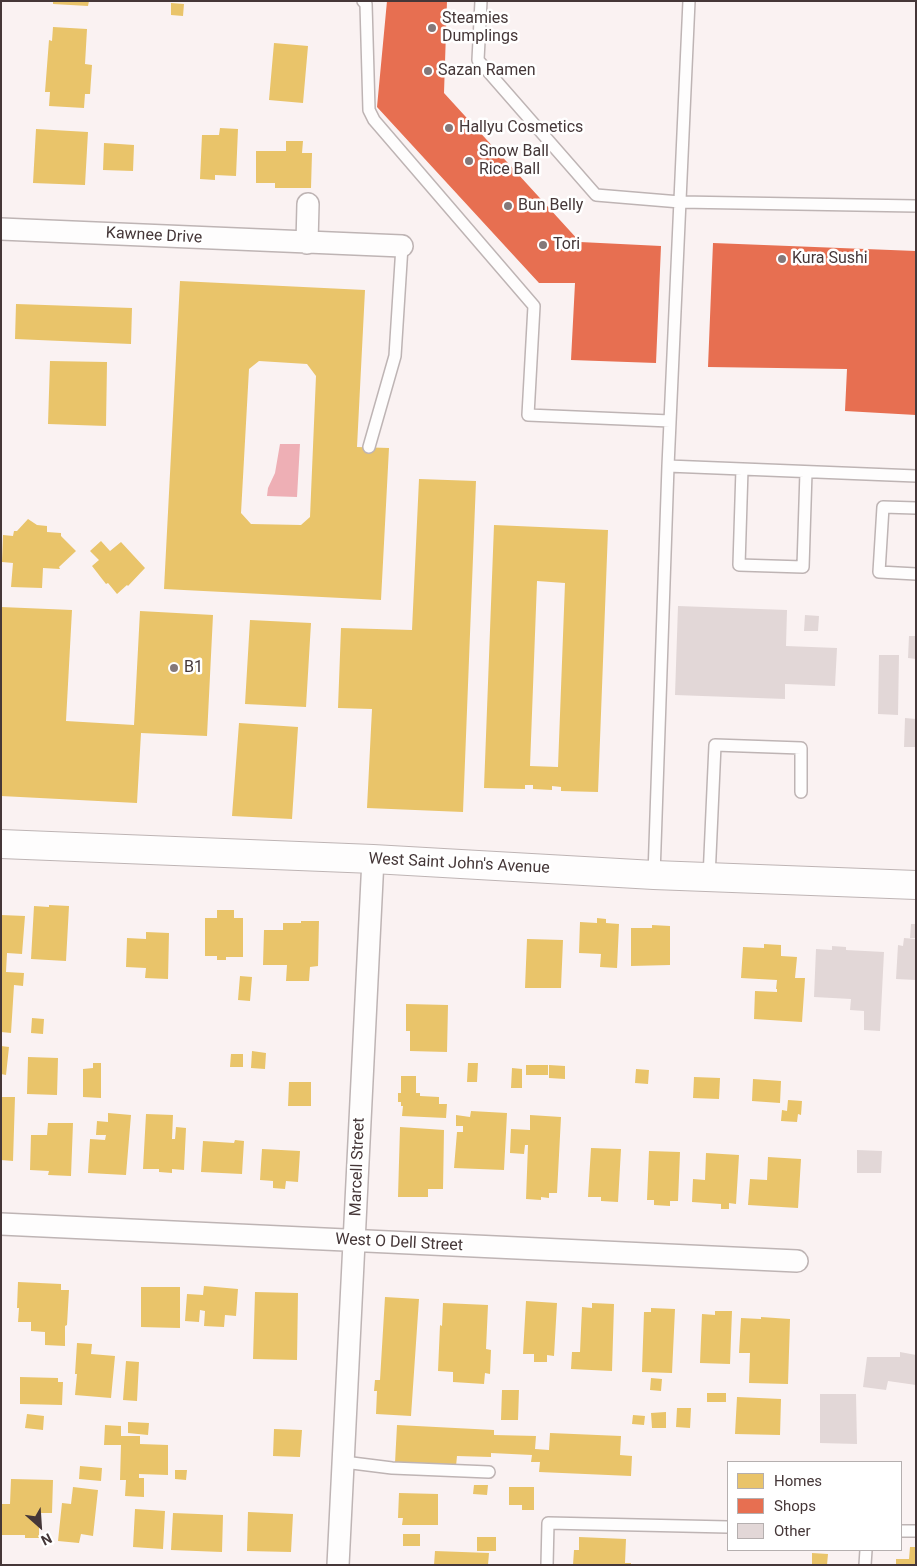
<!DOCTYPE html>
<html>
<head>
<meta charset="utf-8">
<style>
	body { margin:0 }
	#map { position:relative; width:917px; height:1566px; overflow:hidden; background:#faf2f2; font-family:Roboto,sans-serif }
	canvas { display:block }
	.frame { position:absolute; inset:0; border:2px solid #453738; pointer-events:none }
	.legend { position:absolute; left:727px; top:1461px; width:175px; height:90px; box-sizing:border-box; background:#fff; border:1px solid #b5afaf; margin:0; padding:6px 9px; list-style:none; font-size:15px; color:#453738 }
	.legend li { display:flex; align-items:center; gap:10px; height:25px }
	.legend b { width:25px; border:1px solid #b5afaf }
	.north { position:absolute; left:15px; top:1501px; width:50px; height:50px; -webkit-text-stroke:4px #fff; paint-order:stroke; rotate:154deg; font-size:14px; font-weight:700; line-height:20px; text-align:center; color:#453738 }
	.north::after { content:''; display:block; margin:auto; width:18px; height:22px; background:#453738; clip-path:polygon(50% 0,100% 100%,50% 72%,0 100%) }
</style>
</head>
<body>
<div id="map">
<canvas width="917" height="1566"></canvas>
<div class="frame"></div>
<ul class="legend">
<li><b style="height:14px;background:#e9c46a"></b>Homes</li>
<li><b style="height:14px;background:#e76f51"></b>Shops</li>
<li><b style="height:14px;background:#e2d7d7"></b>Other</li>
</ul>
<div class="north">N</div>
</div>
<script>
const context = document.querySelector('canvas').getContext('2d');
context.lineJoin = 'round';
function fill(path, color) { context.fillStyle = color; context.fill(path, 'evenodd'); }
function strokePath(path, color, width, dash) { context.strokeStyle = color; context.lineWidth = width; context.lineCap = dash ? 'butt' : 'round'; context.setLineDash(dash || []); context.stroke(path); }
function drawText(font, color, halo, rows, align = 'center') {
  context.font = font + ' Roboto,sans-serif'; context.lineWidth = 5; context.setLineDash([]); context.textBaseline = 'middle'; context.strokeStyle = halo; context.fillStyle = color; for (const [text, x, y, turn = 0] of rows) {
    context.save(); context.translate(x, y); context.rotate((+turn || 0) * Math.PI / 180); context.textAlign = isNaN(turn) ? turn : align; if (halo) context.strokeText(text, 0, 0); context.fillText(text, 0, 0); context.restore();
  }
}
const water = new Path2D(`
	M280 444H300L297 497 267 496 268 488 275 473Z`);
const homes = new Path2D(`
	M53 1H89L88 6 53 4Z
	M171 3 184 4 183 16 171 15Z
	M53 27 87 29 85 64 92 65 90 94H85L84 108 49 106 50 92H45L49 40 52 41Z
	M274 43 308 46 303 103 269 100Z
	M220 128 238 129 236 176 215 175V180L200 179 202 135H219Z
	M36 129 88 132 85 185 33 183Z
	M286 141H303L302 153H312L311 188H275V183H256V151H286Z
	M104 143 134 145 133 171 103 170Z
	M180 281 365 290 357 447 389 448 381 600 164 589ZM259 361 307 364 316 376 310 517 301 525 251 524 241 513 249 369Z
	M16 304 132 308 131 344 15 339Z
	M50 361 107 362 106 426 48 424Z
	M419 479 476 481 463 812 367 808 372 709 338 708 341 628 412 630Z
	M28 519 37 525 47 526V532L61 533V536L76 551 59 567 60 569 43 568 42 588 11 587 13 563 2 562 3 535 13 536 14 531H17Z
	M494 525 608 530 598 792 561 791V787L552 786V790L533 789V785H525V789L484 788ZM537 581 565 583 558 767 530 766Z
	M101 541 110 551 121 542 145 568 128 586 127 585 117 594 108 583 106 584 92 566 99 560 90 551Z
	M1 607 72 610 66 721 134 725 140 611 213 615 207 736 141 733 137 803 1 796Z
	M250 620 311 623 306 707 245 704Z
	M239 723 298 727 292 819 232 816Z
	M49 905 69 906 66 961 31 959 34 906 49 907Z
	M217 910H234V918H243V957H226V960H217V956H205V918H217Z
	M1 915 25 916 22 954 7 953 6 972 24 973 23 986 14 985 11 1033 1 1032Z
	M597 918 606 919V923L619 924 617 968 600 967 601 954 579 953 580 922 597 923Z
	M301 921H319L318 966 310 967 309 981H286L287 965H263L264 930H283V923H301Z
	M652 925 670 926V965L631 966V928H652Z
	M146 932 169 933 168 979 145 978 146 968 126 967 127 938 146 939Z
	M527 939 563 940 561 988H525Z
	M764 944 781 945V956L797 957 795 978H805L802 1022 754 1019 755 991 777 992V989H776L777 980 741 978 743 947 764 948Z
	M240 976 252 977 250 1001 238 1000Z
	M406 1004 448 1005 447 1052 410 1051V1031H406Z
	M32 1018 44 1019 43 1034 31 1033Z
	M1 1046 9 1047 6 1075 1 1074Z
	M252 1051 266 1053 265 1069 251 1068Z
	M231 1054H243V1067H230Z
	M28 1057 58 1058 57 1095 27 1094Z
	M93 1063H101V1098L83 1097V1069L93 1068Z
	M468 1063H478L477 1082H467Z
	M526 1065H548V1075H526Z
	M549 1065 565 1066V1079L549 1078Z
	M512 1068 522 1069V1088H511Z
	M636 1069 649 1070 648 1084 635 1083Z
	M401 1076H416V1093H420V1096L439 1097V1104H447L446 1118 402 1116 403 1106H401V1102H398V1093H401Z
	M694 1077 720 1078 719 1099 693 1098Z
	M753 1079 781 1081 780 1103 752 1101Z
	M289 1082H311V1106H288Z
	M1 1097H15L13 1161 1 1160Z
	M788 1100 802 1101 801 1115 798 1114 797 1122 781 1121 782 1110 787 1111Z
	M471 1111 507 1113 504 1170 454 1168 457 1132H463V1126H456V1115L470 1117Z
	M108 1113 131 1115 126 1175 88 1173 90 1139 105 1140 106 1135H96L97 1121 108 1122Z
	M146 1114 173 1115 172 1139H175L176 1127 186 1128 184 1170 172 1169V1173L159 1172V1169H143Z
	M530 1115 561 1117 557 1193H549V1198L541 1197V1200L526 1199 528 1145H525L524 1154 510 1153 511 1129 530 1130Z
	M48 1123H73L71 1176 48 1175 49 1171 30 1170 31 1135H47Z
	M400 1127 444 1130 443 1189H428V1197H398Z
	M235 1140 244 1141 242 1174 201 1172 203 1141 234 1143Z
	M591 1148 621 1149 618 1202 601 1201V1197H588Z
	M262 1149 300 1151 298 1182 286 1181 285 1189 273 1188V1181L260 1180Z
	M649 1151 680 1152 678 1201H670V1206L654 1205V1200H647Z
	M706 1153 739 1155 736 1204 729 1203V1209H721V1204L692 1202 693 1179 705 1180Z
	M768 1157 801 1159 798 1208 748 1205 750 1179 767 1180Z
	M18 1282 61 1284V1290H69L67 1325 65 1326V1346L45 1345V1332L31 1331V1322H18L19 1308H17Z
	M204 1286 238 1289 236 1316 225 1315 224 1327 204 1326 205 1311 200 1310 199 1322 185 1321 187 1294 203 1295Z
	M141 1287H180V1328L141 1327Z
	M255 1292 298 1293 297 1360 253 1359Z
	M385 1297 419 1299 411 1416 376 1414 377 1391H374L375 1380H380Z
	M526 1301 557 1303 554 1356 547 1355V1362H534V1354H523Z
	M443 1303 488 1305 486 1349 491 1350 490 1374 485 1373 484 1384 453 1382V1372L438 1371 440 1325 442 1326Z
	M592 1303 614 1304 612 1371 571 1369 572 1352H580L582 1307 592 1308Z
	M651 1308 675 1309 672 1373 642 1372 644 1312H651Z
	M715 1311H732L730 1364 700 1363 702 1314 715 1315Z
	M761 1317 790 1319 788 1384 749 1383 750 1353H739L741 1318 761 1319Z
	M77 1343 92 1344 91 1354 115 1356 111 1398 75 1395 77 1374H75Z
	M126 1361 139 1362 137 1401 123 1400Z
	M20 1377 58 1378V1382H63L62 1405 20 1404Z
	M651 1378 662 1379 661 1391 650 1390Z
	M502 1390H519L518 1420H501Z
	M707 1393H726V1402H707Z
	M737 1397 781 1399 780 1435 735 1434Z
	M677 1408H691L690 1428 676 1427Z
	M666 1412V1428H652L651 1413Z
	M27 1414 44 1416 43 1430 25 1428Z
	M633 1415 645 1416 644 1425 632 1424Z
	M128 1422 149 1423 148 1435 128 1433Z
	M105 1425 121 1426V1436H140V1444L168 1445V1475L139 1474V1478H144V1497L125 1496 126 1480H120L121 1445H104Z
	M397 1425 494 1430V1435L536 1436 535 1449 549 1450 550 1433 621 1436 620 1455 632 1456 631 1476 539 1472 540 1462H531L532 1455 491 1453V1457L457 1456 456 1466 395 1463Z
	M274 1429 302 1430 300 1457 273 1456Z
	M80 1466 102 1468 101 1481 79 1479Z
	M175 1470H187L186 1480 175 1479Z
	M11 1479 53 1480 52 1513H39V1538H25V1535H1V1504H10Z
	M474 1485H488L487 1495 473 1494Z
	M73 1487 98 1490 93 1536 81 1534 79 1543 58 1541 62 1503 71 1504Z
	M509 1487H534V1510H522V1505H509Z
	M399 1493 438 1494V1525H402L403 1518H398Z
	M135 1509 165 1511 163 1549 133 1547Z
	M248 1512 293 1514 291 1552 247 1551Z
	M173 1513 223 1515 222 1552 171 1550Z
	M403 1534H420V1546H403Z
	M477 1537H496V1551H477Z
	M579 1537 626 1539 625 1563H631V1565H573L574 1550H579Z
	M910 1547H916V1565H896V1559H909Z
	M435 1551 489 1553 488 1565H434Z
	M812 1553 828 1554 827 1565H812Z`);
const shops = new Path2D(`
	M387 1H447L444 93 580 242 661 246 656 363 571 360 575 283H539L377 107Z
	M713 243 916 251V415L845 411 847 369 708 367Z`);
const building = new Path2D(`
	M678 606 787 610 786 646 837 648 835 686 785 684V699L675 695Z
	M805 615 819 616 818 631H804Z
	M909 636H916V659L908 658Z
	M879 655H899L898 715 878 714Z
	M905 718 916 719V747H904Z
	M911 924H916V938H910Z
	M904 938 916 939V980L896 979 898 945 903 946Z
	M832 946 846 947V950L884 952 880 1031 864 1030V1011L850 1010 851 999 814 997 816 949 832 950Z
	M857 1150 882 1151 881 1173H857Z
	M900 1352 916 1355V1385L888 1381 886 1390 863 1387 867 1357H900Z
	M820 1394H856L857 1444 820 1443Z`);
const service = new Path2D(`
	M363 1 366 4 369 110 374 120 534 306 528 415 670 421
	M481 1 478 60 596 195 680 202 916 206
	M369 447 395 356 402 246
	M668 466 916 476
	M742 469 739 565 803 567 806 472
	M916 508 883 507 879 572 916 574
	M654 875 668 466 689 1
	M709 878 715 745 801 748V792
	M344 1462 392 1468 489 1472
	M901 1531H916
	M547 1565 548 1523 728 1527
	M865 1565 866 1550`);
const minor = new Path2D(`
	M1 229 402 246
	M307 243 308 204
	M1 1224 797 1261
	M338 1565 373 859`);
const tertiary = new Path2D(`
	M1 844 373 859 654 875 916 885`);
const markers = [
	[432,28,5,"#847879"],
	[428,71,5,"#847879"],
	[449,128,5,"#847879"],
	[469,161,5,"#847879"],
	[508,206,5,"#847879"],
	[543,245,5,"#847879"],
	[782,259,5,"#847879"],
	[174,668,5,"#847879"]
];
const poiNames = [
	["Steamies",442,19],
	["Dumplings",442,37],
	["Sazan Ramen",438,71],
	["Hallyu Cosmetics",459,128],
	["Snow Ball",479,152],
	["Rice Ball",479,170],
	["Bun Belly",518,206],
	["Tori",553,245],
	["Kura Sushi",792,259],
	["B1",184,668]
];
const streetNames = [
	["Kawnee Drive",154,236,3],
	["West Saint John's Avenue",459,864,3],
	["Marcell Street",358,1167,-88],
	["West O Dell Street",399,1243,3]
];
fill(water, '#eeafb5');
fill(homes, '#e9c46a');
fill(shops, '#e76f51');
fill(building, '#e2d7d7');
strokePath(service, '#beb4b4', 14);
strokePath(minor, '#beb4b4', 24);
strokePath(tertiary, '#beb4b4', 30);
strokePath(service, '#fefdfd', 11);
strokePath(minor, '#fefdfd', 21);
strokePath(tertiary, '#fefdfd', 28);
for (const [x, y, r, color] of markers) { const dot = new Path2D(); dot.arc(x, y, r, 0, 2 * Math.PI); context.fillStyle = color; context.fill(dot); strokePath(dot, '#fff', 2); }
drawText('16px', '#453738', '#fff', poiNames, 'left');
drawText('16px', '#453738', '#fff', streetNames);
</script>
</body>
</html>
